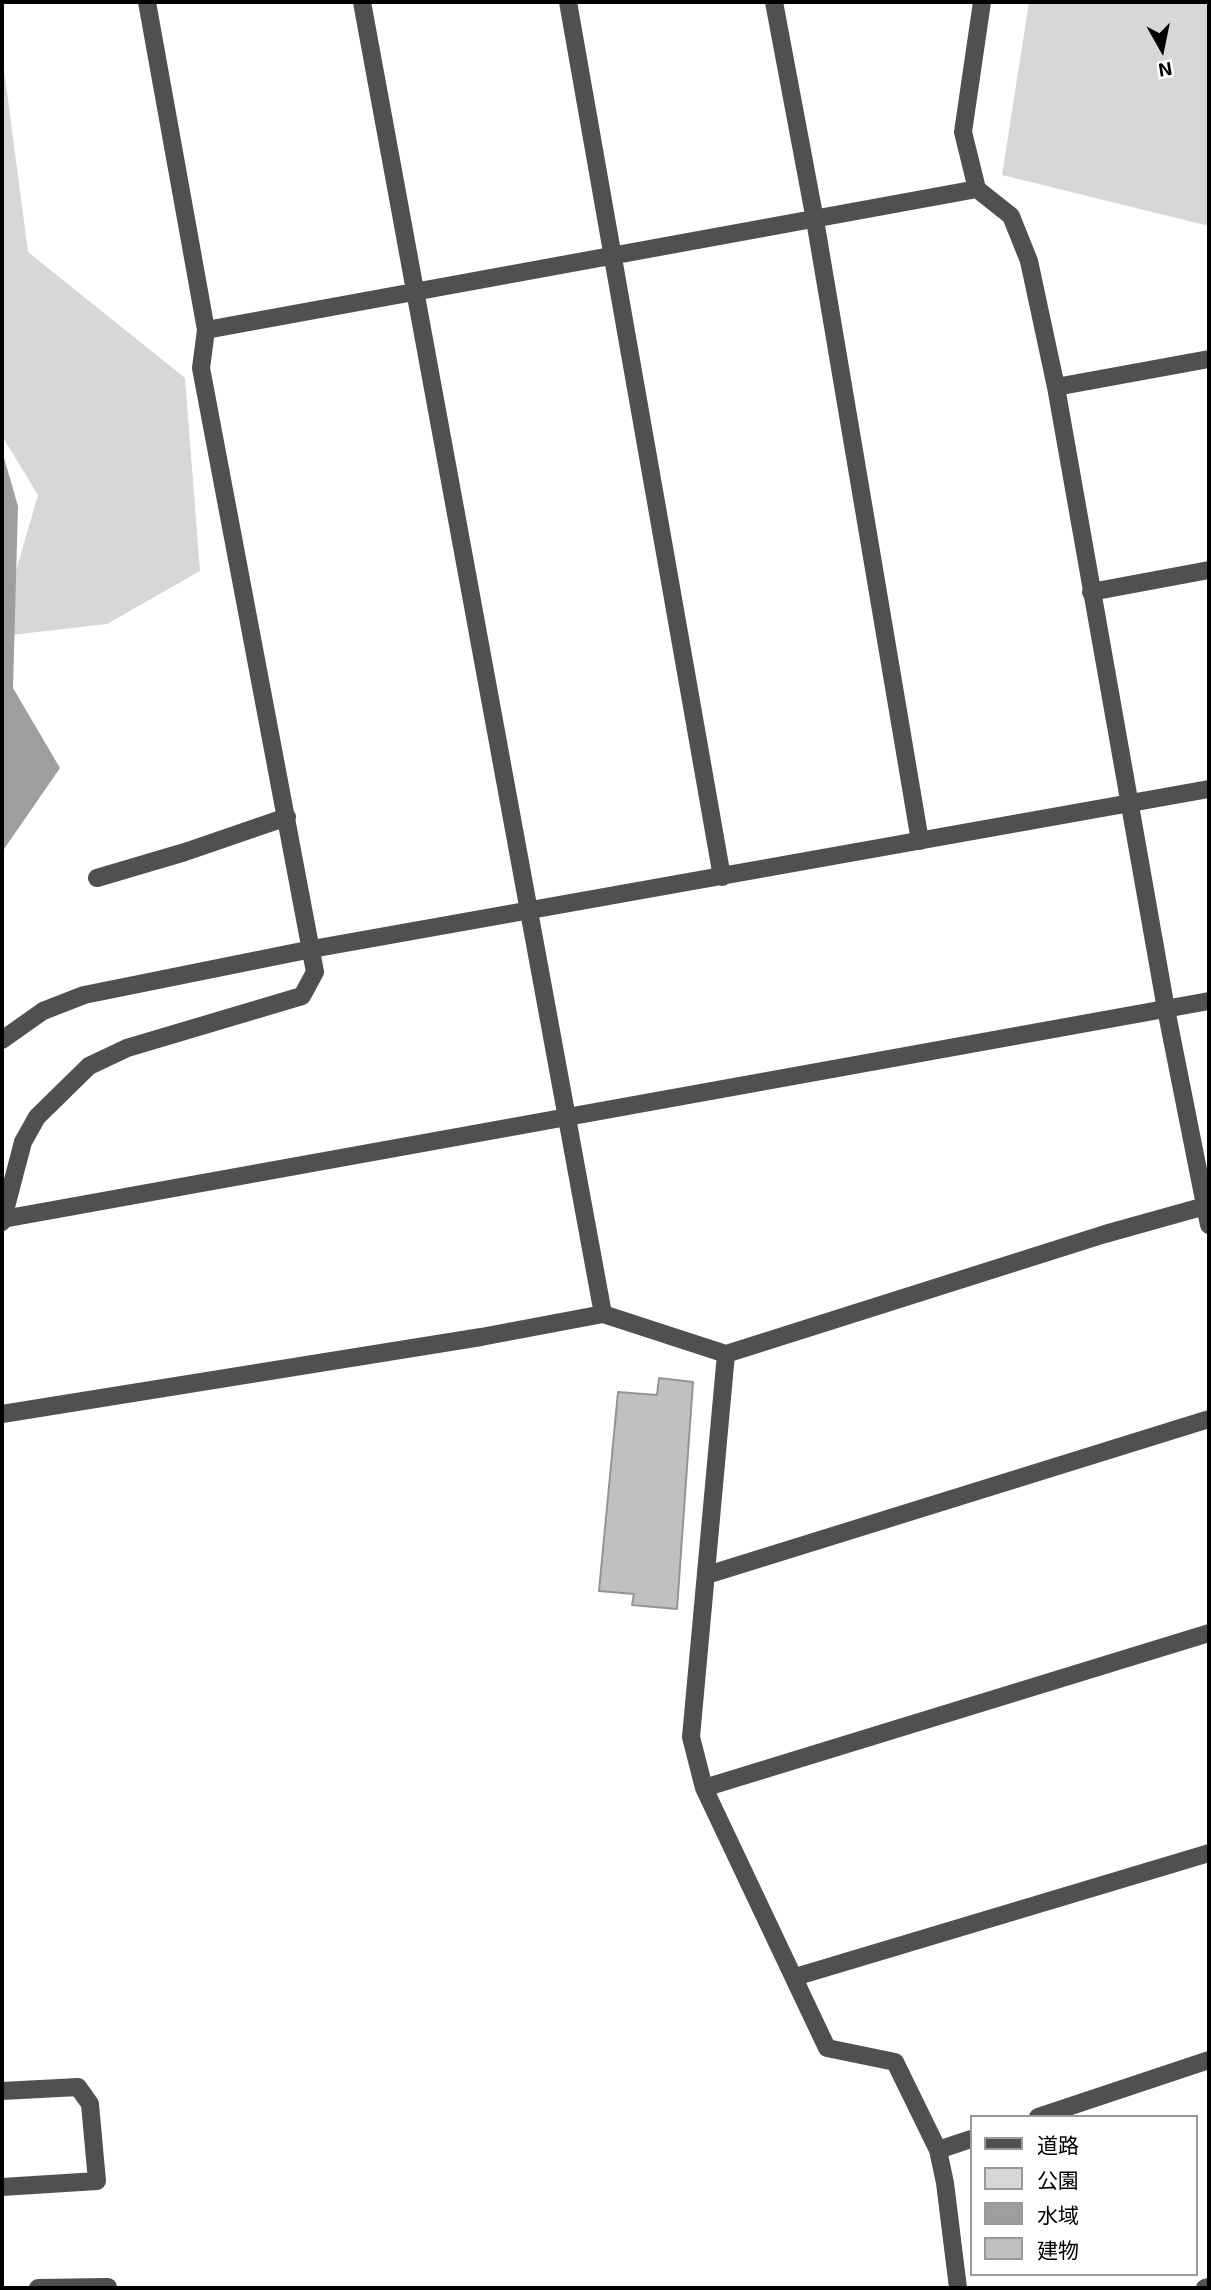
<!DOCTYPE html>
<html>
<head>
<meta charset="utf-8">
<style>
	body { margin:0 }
	#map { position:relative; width:1211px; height:2290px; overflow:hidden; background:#fff; font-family:"Exo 2","Noto Sans JP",sans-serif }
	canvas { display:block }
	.frame { position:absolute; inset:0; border:4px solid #000; pointer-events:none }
	.legend { position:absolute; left:970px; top:2115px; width:228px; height:161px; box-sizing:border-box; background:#fff; border:2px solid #999; margin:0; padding:9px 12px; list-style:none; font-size:21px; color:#000 }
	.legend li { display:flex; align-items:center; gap:14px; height:35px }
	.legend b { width:35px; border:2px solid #999 }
	.north { position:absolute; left:1127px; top:14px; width:70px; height:70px; -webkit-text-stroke:5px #fff; paint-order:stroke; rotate:171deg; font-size:19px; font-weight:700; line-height:28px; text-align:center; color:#000 }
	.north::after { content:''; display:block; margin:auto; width:24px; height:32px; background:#000; clip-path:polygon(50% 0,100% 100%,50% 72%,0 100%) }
</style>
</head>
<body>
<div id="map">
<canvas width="1211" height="2290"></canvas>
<div class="frame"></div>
<ul class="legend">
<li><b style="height:9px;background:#505050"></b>道路</li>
<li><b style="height:19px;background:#d7d7d7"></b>公園</li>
<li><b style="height:19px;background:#9e9e9e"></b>水域</li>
<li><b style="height:19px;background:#c0c0c0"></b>建物</li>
</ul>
<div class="north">N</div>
</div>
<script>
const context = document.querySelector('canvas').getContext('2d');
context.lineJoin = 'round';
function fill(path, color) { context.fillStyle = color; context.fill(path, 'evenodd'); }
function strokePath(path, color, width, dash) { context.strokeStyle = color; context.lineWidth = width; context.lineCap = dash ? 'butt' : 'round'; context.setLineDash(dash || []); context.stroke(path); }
const green = new Path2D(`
	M1029 2H1209V226L1002 175Z
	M2 54 28 252 185 378 200 571 107 624 2 636V619L38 495 2 436Z`);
const water = new Path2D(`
	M2 451 18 506 13 688 60 768 2 852Z`);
const building = new Path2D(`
	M659 1378 693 1382 677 1609 632 1605 634 1594 599 1591 618 1392 657 1395Z`);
const minor = new Path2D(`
	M362 2 603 1314
	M568 2 722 877
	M774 2 815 220 920 841
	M982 2 963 132 977 189 1011 216 1029 261 1056 387 1166 1009 1209 1225
	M206 330 977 189
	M1056 387 1209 359
	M1091 592 1209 570
	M97 878 185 852 287 817
	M2 1040 43 1011 84 995 312 949 1209 789
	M3 1219 1209 1001
	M2 1222 23 1142 37 1117 89 1066 127 1048 302 996 315 972 201 368 206 330 147 2
	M726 1354 1105 1234 1209 1205
	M2 1414 481 1337 603 1314 726 1354 691 1737 704 1788 827 2048 895 2062 938 2150 945 2183 958 2288
	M707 1575 1209 1419
	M704 1788 1209 1633
	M795 1977 1209 1853
	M2 2091 78 2087 90 2104 97 2181 2 2187
	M1038 2117 1209 2060
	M938 2150 971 2139
	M38 2288 108 2287
	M1205 2288 1209 2287`);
fill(green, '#d7d7d7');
fill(water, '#9e9e9e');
fill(building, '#c0c0c0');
strokePath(building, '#949494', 2);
strokePath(minor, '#505050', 18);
</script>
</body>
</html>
